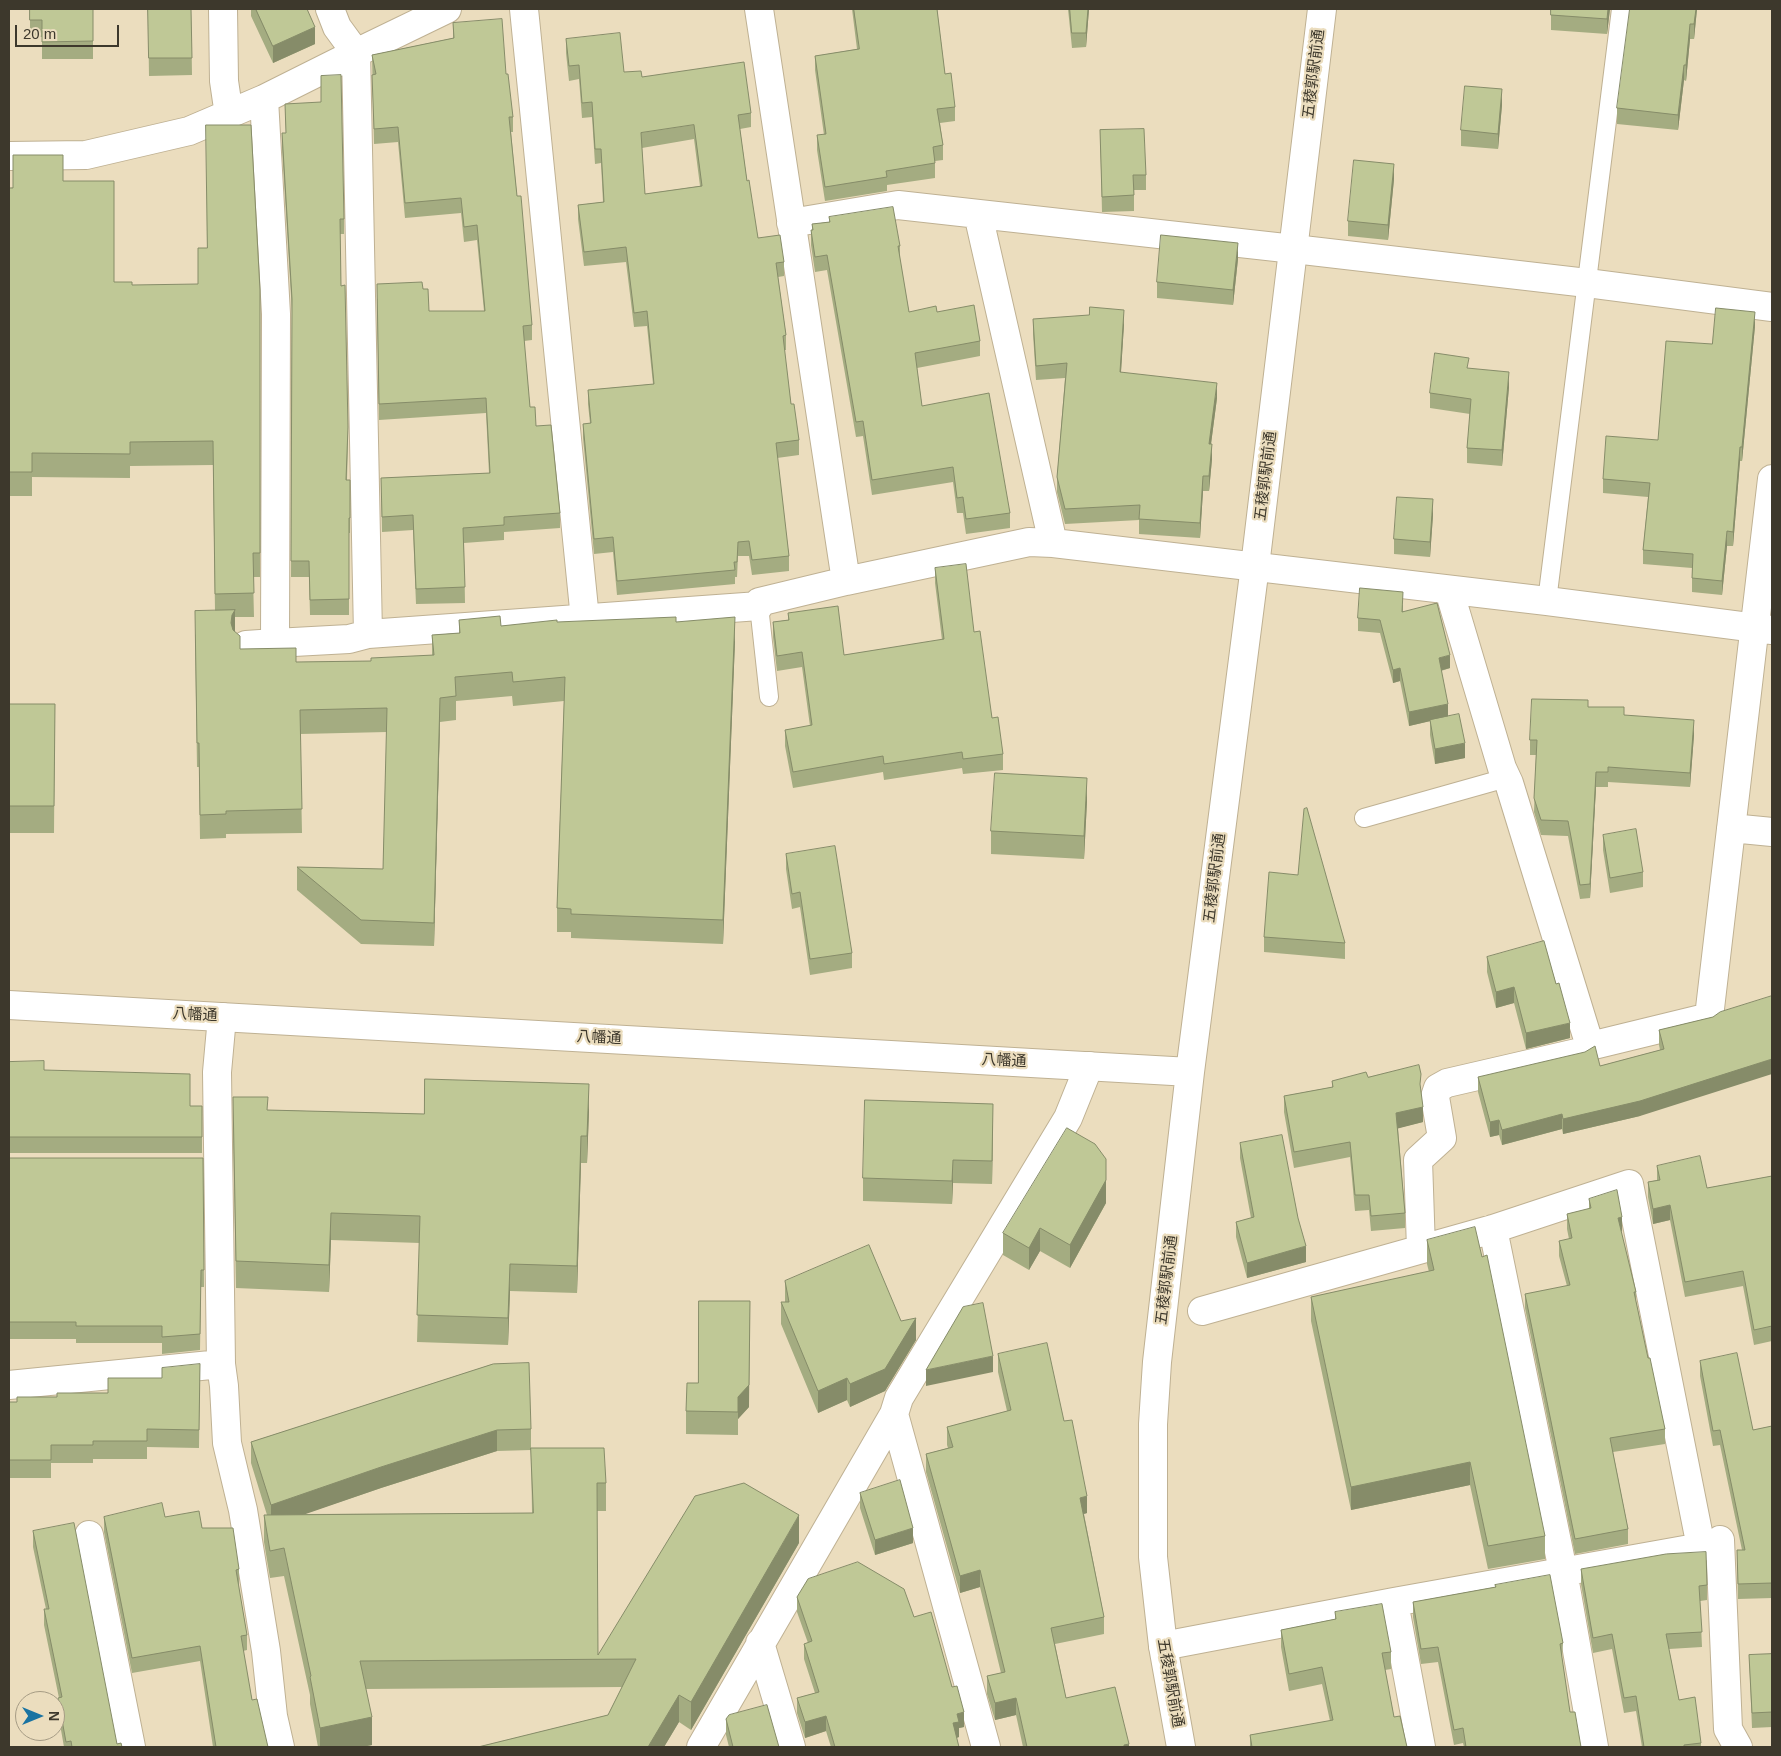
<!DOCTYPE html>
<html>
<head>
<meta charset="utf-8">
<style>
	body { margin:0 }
	#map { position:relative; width:1781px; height:1756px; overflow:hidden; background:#ebddbe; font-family:Helvetica,sans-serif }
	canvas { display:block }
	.frame { position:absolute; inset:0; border:10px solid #3d382c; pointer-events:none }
	.north { position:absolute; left:15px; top:1691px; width:50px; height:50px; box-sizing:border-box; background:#ebddbe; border:1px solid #a59b84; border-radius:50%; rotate:90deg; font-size:14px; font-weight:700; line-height:20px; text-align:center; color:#3d382c }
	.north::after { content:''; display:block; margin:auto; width:18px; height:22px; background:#1973a2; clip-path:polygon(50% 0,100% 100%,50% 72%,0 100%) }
	.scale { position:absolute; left:15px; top:25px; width:104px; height:22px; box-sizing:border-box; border:2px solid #3d382c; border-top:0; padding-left:6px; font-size:15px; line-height:18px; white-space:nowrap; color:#3d382c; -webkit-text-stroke:4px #ebddbe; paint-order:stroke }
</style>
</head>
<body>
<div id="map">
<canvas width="1781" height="1756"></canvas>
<div class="frame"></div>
<div class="north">N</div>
<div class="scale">20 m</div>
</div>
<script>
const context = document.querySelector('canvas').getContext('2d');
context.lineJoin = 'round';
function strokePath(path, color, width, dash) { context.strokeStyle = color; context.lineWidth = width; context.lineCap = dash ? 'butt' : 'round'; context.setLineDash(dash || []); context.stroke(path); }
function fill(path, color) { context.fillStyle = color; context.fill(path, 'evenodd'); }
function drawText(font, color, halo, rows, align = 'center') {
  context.font = font + ' Helvetica,"Noto Sans JP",sans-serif'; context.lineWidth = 4.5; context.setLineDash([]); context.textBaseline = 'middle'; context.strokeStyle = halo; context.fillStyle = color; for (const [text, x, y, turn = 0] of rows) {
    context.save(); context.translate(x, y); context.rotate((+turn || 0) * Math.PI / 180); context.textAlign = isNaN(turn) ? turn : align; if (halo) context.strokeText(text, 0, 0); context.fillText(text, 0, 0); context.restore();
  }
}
const service = new Path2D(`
	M1547 601 1621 9
	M759 606 769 697
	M1364 818 1506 778`);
const minor = new Path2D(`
	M223 9 224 81 229 115
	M330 9 337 27 356 53 368 634
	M524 9 585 619
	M759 9 846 581
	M264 99 276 314 275 643 349 639 368 634 759 606V602L846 581 1029 542 1053 543 1547 601 1772 630
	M9 156 86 155 189 131 264 99 356 53 447 9
	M978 214 1053 543
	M791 223 898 205 1294 249 1587 283 1772 307
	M1449 590 1502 768 1509 783 1590 1046
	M246 645 275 643
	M1731 828 1772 832
	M222 1017 217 1072 221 1364 224 1386 227 1443 243 1510 266 1651 273 1716 280 1747
	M1493 1229 1563 1571 1594 1747
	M1421 1249 1418 1160 1442 1138 1435 1097 1438 1088 1447 1083 1581 1052 1590 1046 1709 1017 1772 479
	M1202 1311 1493 1229 1629 1184 1701 1547
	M9 1385 221 1364
	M894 1414 986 1747
	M89 1535 131 1747
	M1720 1540 1728 1729 1738 1747
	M1394 1602 1421 1747
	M760 1643 791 1747
	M1163 1646 1394 1602 1718 1544
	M701 1747 894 1414 899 1398 1068 1118 1089 1066`);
const tertiary = new Path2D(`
	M9 1005 1190 1072
	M1181 1747 1163 1646 1153 1557V1424L1157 1362 1190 1072 1255 566 1322 9`);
const wall = new Path2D(`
	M30 9H93V59H42V37H30Z
	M148 9H191L192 75 149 76Z
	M251 9H307L315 44 273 63 251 16Z
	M852 9H937L945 74 955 107V121L940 123 943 145V160L935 161V178L887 185V191L825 201 817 150V135H824L815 70V56L857 49Z
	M1068 9H1089L1086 47 1072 48Z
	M1610 9 1607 34 1551 30V15Z
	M1697 9 1694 39H1690L1686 81 1684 80 1678 130 1617 124V108Z
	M453 23 506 74 513 117V132H511L517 196 532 325V340L524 341 530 407 536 426 560 513V528L504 532V540L464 543 465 603 416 604 413 530 382 532 381 478 489 473 486 413 379 420 377 299 423 289 429 311H484L477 240 464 242 461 213 405 218 398 142 374 144 372 55 453 38Z
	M566 39 624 72 642 77 751 113V127L740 129 747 181 758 238 784 262V276L778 277 786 335V350H784L791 404 799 440V455L777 458 789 556V571L752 575 749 556H738L737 577H735V584L617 595 613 552 594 554 583 438V424L590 423 588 404V390L653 384 647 326 634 327 626 262 584 266 578 219V205L603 202 601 163 595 164 592 117 582 118 579 79 569 81 566 53ZM694 139 700 186 645 194 642 148Z
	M285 104 344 219V234H340L341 286 348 442 347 480 350 518V533H349V615H310L309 577H291L292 313 282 148V133H286Z
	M1502 105 1498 149 1461 146V130Z
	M1100 130 1146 175V190H1134V211L1102 212Z
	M1394 179 1388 240 1348 236V221Z
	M63 181 114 282 132 285 260 290V577H253L254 617H235V632L240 649 296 662 371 661 432 655V635L459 633V620L501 626 557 622H676L735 641 723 944 571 938V932H557V908L564 701 513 706 512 696 456 701V720L440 722 434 946 361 944 297 890V867L383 869 387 732 300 734 302 833 226 834V838L200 839 199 767H197L195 635 215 611 213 465 130 466V478L32 477V496H9V188Z
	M829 217 900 246V260L909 312H937L980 341V356L917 368 922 406 1010 513V528L966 534 963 513H957L953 482 872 495 863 436 856 437 827 270 815 272 811 245V230H812V224L829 222Z
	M1238 259 1233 305 1157 298V282Z
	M1033 319 1124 324 1121 372 1217 398 1211 444 1212 459 1209 491H1203L1200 538 1139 534V520L1065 524 1057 492V477L1065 378 1036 380 1033 334Z
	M1755 326 1742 461H1740L1733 546H1727L1722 595 1692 592V568L1643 564V550L1648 497 1603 493V479L1658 440Z
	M1469 369 1509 387 1502 466 1467 463V448L1470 414 1430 408V393Z
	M1433 515 1430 557 1394 554V539Z
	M935 568 974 632 992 718 1003 754V770L963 774 962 768 884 780 883 772 793 788 785 746V730L810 726 802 667 777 671 773 637V622L788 620V613L844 655 942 640 935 583Z
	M1403 605V611L1450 668 1441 671 1448 716 1465 758 1435 764 1430 735V721L1409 726 1400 681 1393 683 1380 633 1358 631V618Z
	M9 704H55L54 833H9Z
	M1588 707 1624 715 1694 735 1690 787 1608 782V787H1596L1590 898 1580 899 1568 836 1541 835 1534 812 1536 755H1530V740Z
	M1087 801 1084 859 991 854V831Z
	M1603 835 1643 872V887L1610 893 1603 850Z
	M786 854 852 953V968L810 975 800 907 792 909 786 869Z
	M1298 875 1345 943V959L1264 952V937Z
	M1487 957 1570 1038 1526 1049 1514 1003 1496 1008 1487 972Z
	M1713 1017 1640 1116 1563 1134 1562 1129 1502 1145 1499 1135 1490 1137 1478 1092V1077L1600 1066 1660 1050 1659 1045V1030Z
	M9 1062 44 1070 190 1106H202V1153H9Z
	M1368 1077 1421 1091 1423 1122 1398 1128 1405 1213V1228L1371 1231 1369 1210 1355 1211 1350 1157 1294 1168 1284 1112V1096L1332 1087V1081Z
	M268 1110 424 1114 589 1111 587 1163H581L577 1293 510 1291 508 1345 417 1342 420 1243 331 1240 329 1292 236 1288 233 1124Z
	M993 1126 992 1184 953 1183 952 1204 863 1201V1178Z
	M1240 1143 1306 1262 1247 1278 1236 1237V1222L1251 1218 1240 1158Z
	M9 1158H203L204 1287H201L200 1350 162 1354V1343H76V1339H9V1363Z
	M1657 1166 1707 1188 1772 1176V1341L1754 1345 1743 1286 1685 1297 1670 1220 1653 1224 1648 1197V1182L1657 1180Z
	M1106 1182V1203L1070 1268 1040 1251 1029 1270 1003 1255V1233Z
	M1589 1199 1622 1231 1621 1232 1636 1292V1301L1648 1358 1665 1429V1444L1613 1452 1628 1529V1544L1575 1554 1525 1308V1294L1567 1286 1559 1256V1241L1569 1239 1567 1229V1214L1589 1209Z
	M1427 1240 1545 1536V1559L1488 1569 1470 1485 1351 1510 1311 1321V1297L1429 1272 1427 1264Z
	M785 1281 901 1321 916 1340 885 1391 850 1407 847 1400 818 1413 781 1324V1302H785Z
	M998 1354 1064 1421 1087 1513 1084 1514 1104 1617V1634L1055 1644 1066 1698 1129 1747H1023L1016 1715 995 1720 987 1694V1676L1001 1673 980 1587 960 1593 926 1472V1454L948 1448 947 1445V1427L1007 1411 998 1372Z
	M1700 1361 1753 1430 1772 1426V1598L1738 1599 1737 1550H1742L1720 1445 1713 1446 1700 1376Z
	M200 1364 199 1448 147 1447V1459H93V1463H51V1478H9V1402H17L57 1397 108 1393 162 1378Z
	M493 1364 531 1429V1450L497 1451 381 1488 304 1514 532 1513 531 1448 606 1483V1511H597L598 1655 799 1543 691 1730 679 1722 664 1747H478L608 1715 622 1687 366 1689 372 1745 362 1747H318L310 1704V1695L284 1576 270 1578 264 1542V1515H267L251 1463V1442Z
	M749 1407 738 1419V1435L686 1434V1411Z
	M860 1493 913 1543 875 1555 860 1508Z
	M104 1517H165L202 1528 239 1569V1584H238L247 1635V1650L243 1651 252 1700 268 1747H213L200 1661 132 1673 104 1532Z
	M33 1531 117 1744 122 1747H64L58 1713V1698H59L44 1625V1609H46L33 1547Z
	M1581 1569 1707 1585V1600L1700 1601 1702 1647 1669 1649 1679 1700 1701 1743V1747H1642L1636 1711 1624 1713 1612 1649 1593 1653 1581 1584Z
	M1495 1585 1563 1643 1562 1658 1570 1712 1581 1747H1464L1463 1743 1454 1745 1438 1662 1421 1664 1413 1617V1602L1495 1587Z
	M797 1597 914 1617 952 1687 964 1727 959 1728V1737L956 1738 959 1747H831L826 1731 805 1738 797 1713V1698L815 1693 804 1659V1644L808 1643 797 1612Z
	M1335 1612 1391 1652V1669L1385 1670 1394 1717 1407 1747H1250V1735L1330 1721 1322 1684 1289 1691 1281 1647V1630L1335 1619Z
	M1772 1654V1727L1752 1728 1749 1655Z
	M726 1719 779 1747H729L726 1735Z`);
const shadedWall = new Path2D(`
	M1088 9H1089L1086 47V33Z
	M1608 9H1610L1607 34V19Z
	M1696 9H1697L1694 39V24Z
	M1690 24V39L1686 81V65Z
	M315 27V44L273 63V46Z
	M1684 65V80L1678 130V115Z
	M1502 89V105L1498 149V134Z
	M1394 164V179L1388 240V225Z
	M1238 243V259L1233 305V290Z
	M1124 310V324L1120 387V372Z
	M1755 312V326L1742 461V447Z
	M1509 372V387L1502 466V450Z
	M1217 383V398L1209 459V444Z
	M1212 444V459L1209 491V476Z
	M1740 447V461L1733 546V532Z
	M1203 476V491L1200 538V523Z
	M1433 499V515L1430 557V542Z
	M1727 531V546L1722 595V581Z
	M235 610V634L232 639 231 623 232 615Z
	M735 617V641L723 944V920Z
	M1450 655V668L1439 671V658Z
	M1400 668V681L1393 683V670Z
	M440 698V722L434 946V923Z
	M1448 704V717L1409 726V712Z
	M1694 720V735L1690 787V773Z
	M1465 743V758L1435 764V749Z
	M1596 772V787L1590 898V884Z
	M1087 778V801L1084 859V836Z
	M1514 987V1003L1496 1008V992Z
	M1570 1023V1038L1526 1049V1033Z
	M1772 1059V1074L1640 1116 1563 1134V1119Z
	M589 1084V1111L587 1163V1136Z
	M993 1104V1126L992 1184V1161Z
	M1423 1107V1122L1396 1129V1113Z
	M1562 1114V1129L1502 1145V1130Z
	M1499 1120V1135L1490 1137V1122Z
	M581 1136V1163L577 1293V1266Z
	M1106 1159V1203L1070 1268V1245Z
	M953 1160V1183L952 1204V1181Z
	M1670 1205V1220L1653 1224V1209Z
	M331 1213V1240L329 1292V1265Z
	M1622 1217V1231L1618 1233V1218Z
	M1040 1228V1251L1029 1270V1248Z
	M1306 1246V1262L1247 1278V1263Z
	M510 1264V1291L508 1345V1318Z
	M750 1301 749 1407 738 1419V1435V1397Z
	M916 1318V1340L885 1391 850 1407V1384Z
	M993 1356V1372L926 1386V1370Z
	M847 1378V1400L818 1413V1391Z
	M497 1430V1451L381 1488 271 1526V1505L381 1467Z
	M1470 1462V1485L1351 1510V1487Z
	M1087 1496V1513L1080 1515V1498Z
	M799 1515V1543L691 1730V1702Z
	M913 1528V1543L875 1555V1540Z
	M980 1570V1587L960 1593V1576Z
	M679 1695V1722L664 1747H648Z
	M1016 1698V1715L995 1720V1703Z
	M964 1712V1727L959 1728V1737L953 1739V1723L957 1714Z
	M826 1716V1731L805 1738V1722Z
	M372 1717V1745L362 1747H320V1728Z
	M1129 1744V1747H1124V1745Z`);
const building = new Path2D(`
	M30 9H93V41L42 42V20H30Z
	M148 9H191L192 58H149Z
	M256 9H307L315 27 273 46Z
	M854 9H937L945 74 951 73 955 107 937 109 943 145 933 147 935 163 886 171 887 177 825 187 817 135 826 134 815 56 859 49Z
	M1070 9H1088L1086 33H1072Z
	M1551 9H1608L1607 19 1551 15Z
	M1630 9H1696L1694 24H1690L1686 65H1684L1678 115 1617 108Z
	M502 19 506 74H508L513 117H509L517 196H521L532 325 523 326 530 407H535L536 426 551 425 560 513 504 517V525L463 528 465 587 416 589 413 515 382 517 381 478 490 473 486 398 379 404 377 284 422 282 423 289H428L429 311H485L477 225 464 227 461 198 405 203 398 127 374 129 372 75 376 74 372 55 454 38 453 23Z
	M620 33 624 72 641 71 642 77 744 62 751 113 738 115 747 181 749 180 758 238 780 235 784 262 776 263 786 335 783 336 791 404H794L799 440 776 443 789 556 752 560 749 541 738 542 737 562H734L735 570 617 581 613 537 594 539 583 424 591 423 588 390 654 384 647 311 634 313 626 247 584 252 578 205 604 202 601 149H595L592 102 582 103 579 65 569 66 566 39ZM694 125 702 186 645 194 641 133Z
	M341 75 344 219H340L341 286 345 285 348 427 346 480H350V518H349V599L310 600 309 561H291L292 299 282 133H286L285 104 321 102V76Z
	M1465 86 1502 89 1498 134 1461 130Z
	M206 125H251L260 290V553H253L254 593 215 594 213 441 130 442V454L32 453V472H9V188H13V155H63V181H114V282H132V285L198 284V248H207Z
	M1144 129 1146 175H1133L1134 195 1102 197 1100 130Z
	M1354 160 1394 164 1388 225 1348 221Z
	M893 207 900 246H898L909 312 936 306 937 312 974 305 980 341 915 353 922 406 989 393 1010 513 966 519 963 497 957 498 953 467 872 480 863 421 856 422 827 255 815 257 811 230H813L812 224 830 222 829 217Z
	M1161 235 1238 243 1233 290 1157 282Z
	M1090 307 1124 310 1120 372 1217 383 1209 444H1212L1209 476H1203L1200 523 1139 519 1140 505 1065 509 1057 477 1067 363 1036 366 1033 319 1089 315Z
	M1716 308 1755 312 1742 447H1740L1733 532 1727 531 1722 581 1692 578 1693 554 1643 550 1650 483 1603 479 1606 436 1658 440 1666 341 1712 344Z
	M1435 353 1469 358 1467 368 1509 372 1502 450 1467 448 1471 399 1430 393Z
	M1397 497 1433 499 1430 542 1394 539Z
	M966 564 974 632 980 631 992 718 998 717 1003 754 963 759 962 752 884 764 883 756 793 772 785 730 812 725 802 652 777 656 773 622 789 620 788 613 838 606 844 655 944 639 935 568Z
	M1360 588 1403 592 1402 612 1437 603 1450 655 1439 658 1448 704 1409 712 1400 668 1393 670 1380 620 1358 618Z
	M235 610 232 615 231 623 233 630 240 636V649L296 648V662L371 661V658L434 655 432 635 460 633 459 620 500 616 501 626 557 620V622L676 617V622L735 617 723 920 571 914V909L557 908 565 677 513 682 512 672 455 677 456 696 440 698 434 923 361 920 297 867 383 869 387 708 300 710 302 809 226 811V814L200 815 199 743H197L195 611Z
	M1532 699 1588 700V707H1624V715L1694 720 1690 773 1608 767V772H1596L1590 884 1580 885 1568 821 1541 820 1534 798 1537 740H1530Z
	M9 704H55L54 806H9Z
	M1459 714 1465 743 1435 749 1430 720Z
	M995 773 1087 778 1084 836 991 831Z
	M1307 808 1345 943 1264 937 1269 872 1298 875 1304 809Z
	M1636 829 1643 872 1610 878 1603 835Z
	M835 846 852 953 810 959 800 892 792 894 786 854Z
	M1544 941 1556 984 1559 983 1570 1023 1526 1033 1514 987 1496 992 1487 957Z
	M1772 996V1059L1640 1101 1563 1119 1562 1114 1502 1130 1499 1120 1490 1122 1478 1077 1585 1052 1595 1046 1600 1066 1664 1049 1659 1030 1713 1017 1720 1012Z
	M44 1061V1070L190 1074V1106H202V1137H9V1062Z
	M1419 1065 1421 1074 1420 1084 1423 1107 1396 1113 1405 1213 1371 1216 1369 1195H1355L1350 1142 1294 1152 1284 1096 1333 1087 1332 1081 1366 1072 1368 1077Z
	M425 1079 589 1084 587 1136H581L577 1266 510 1264 508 1318 417 1315 420 1216 331 1213 329 1265 236 1261 233 1097H268L267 1110 424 1114Z
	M865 1100 993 1104 992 1161 953 1160 952 1181 863 1178Z
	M1067 1128 1095 1144 1106 1159V1180L1070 1245 1040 1228 1029 1248 1003 1233Z
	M1282 1135 1298 1218 1306 1246 1247 1263 1236 1222 1254 1217 1240 1143Z
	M1700 1156 1707 1188 1772 1176V1326L1754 1330 1743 1271 1685 1282 1670 1205 1653 1209 1648 1182 1660 1180 1657 1166Z
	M9 1158H203L204 1270H201L200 1334 162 1337V1326H76V1322H9Z
	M1617 1190 1622 1217 1618 1218 1636 1292H1634L1648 1358H1650L1665 1429 1610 1438 1628 1529 1575 1539 1525 1294 1570 1285 1559 1241 1572 1238 1567 1214 1591 1208 1589 1199Z
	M1475 1227 1482 1257 1487 1255 1545 1536 1488 1546 1470 1462 1351 1487 1311 1297 1434 1270 1427 1240Z
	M869 1245 901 1321 916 1318 885 1369 850 1384 847 1378 818 1391 781 1302H789L785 1281Z
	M699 1301H750L749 1385 738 1397V1412L686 1411 687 1383H698Z
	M983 1303 993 1356 926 1370 963 1307Z
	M1047 1343 1064 1421 1072 1420 1087 1496 1080 1498 1104 1617 1051 1628 1066 1698 1115 1687 1129 1744 1124 1745V1747H1027L1016 1698 995 1703 987 1676 1005 1672 980 1570 960 1576 926 1454 953 1447 947 1427 1011 1410 998 1354Z
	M1737 1353 1753 1430 1772 1426V1583L1738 1584 1737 1550H1745L1720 1430 1713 1431 1700 1361Z
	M529 1363 531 1429 497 1430 381 1467 271 1505 251 1442 493 1364Z
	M200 1364 199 1430 147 1429V1441H93V1445H51V1460H9V1402H17V1397H57V1393H108V1378H162V1368Z
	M531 1448H604L606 1483H597L598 1655 695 1496 744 1483 799 1515 691 1702 679 1695 648 1747H478L608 1715 636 1659 360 1661 372 1717 320 1728 310 1677 311 1676 284 1548 270 1551 264 1515 533 1513Z
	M900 1480 913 1528 875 1540 860 1493Z
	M162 1503 165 1517 199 1511 202 1528H233L239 1569 236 1570 247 1635 241 1636 252 1700 257 1699 268 1747H216L200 1646 132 1658 104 1517Z
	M74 1523 117 1744 121 1743 122 1747H72L71 1741 66 1742 58 1698 62 1697 44 1609H49L33 1531Z
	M1706 1552 1707 1585 1699 1586 1702 1632 1666 1634 1679 1700 1695 1697 1701 1743 1684 1745V1747H1644L1636 1696 1624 1698 1612 1634 1593 1638 1581 1569 1666 1554Z
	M858 1562 904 1589 914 1617 931 1612 952 1687 957 1686 964 1712 957 1714 959 1722 953 1723 959 1747H835L826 1716 805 1722 797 1698 819 1692 804 1644 812 1641 797 1597 808 1579Z
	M1550 1575 1563 1643 1560 1644 1570 1712H1575L1581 1747H1466L1463 1728 1454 1730 1438 1647 1421 1649 1413 1602 1496 1587 1495 1585Z
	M1382 1604 1391 1652 1382 1653 1394 1717 1400 1716 1407 1747H1252L1250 1735 1333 1720 1322 1667 1289 1674 1281 1630 1336 1619 1335 1612Z
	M1772 1654V1712L1752 1713 1749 1655Z
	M767 1705 779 1747H733L726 1719 729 1715Z`);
const streetNames = [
	["五稜郭駅前通",1314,74,-83],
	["五稜郭駅前通",1266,476,-83],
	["五稜郭駅前通",1215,878,-83],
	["八幡通",195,1015,3],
	["八幡通",599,1038,3],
	["八幡通",1004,1061,3],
	["五稜郭駅前通",1167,1280,-83],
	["五稜郭駅前通",1170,1683,80]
];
strokePath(service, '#bfb193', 20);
strokePath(minor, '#bfb193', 30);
strokePath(tertiary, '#bfb193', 30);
strokePath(service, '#fff', 18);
strokePath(minor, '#fff', 28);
strokePath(tertiary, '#fff', 28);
fill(wall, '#a4ac81');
fill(shadedWall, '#868c69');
fill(building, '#bfc896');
strokePath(building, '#868c69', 1);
drawText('15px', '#3d382c', '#ebddbe', streetNames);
</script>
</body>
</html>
